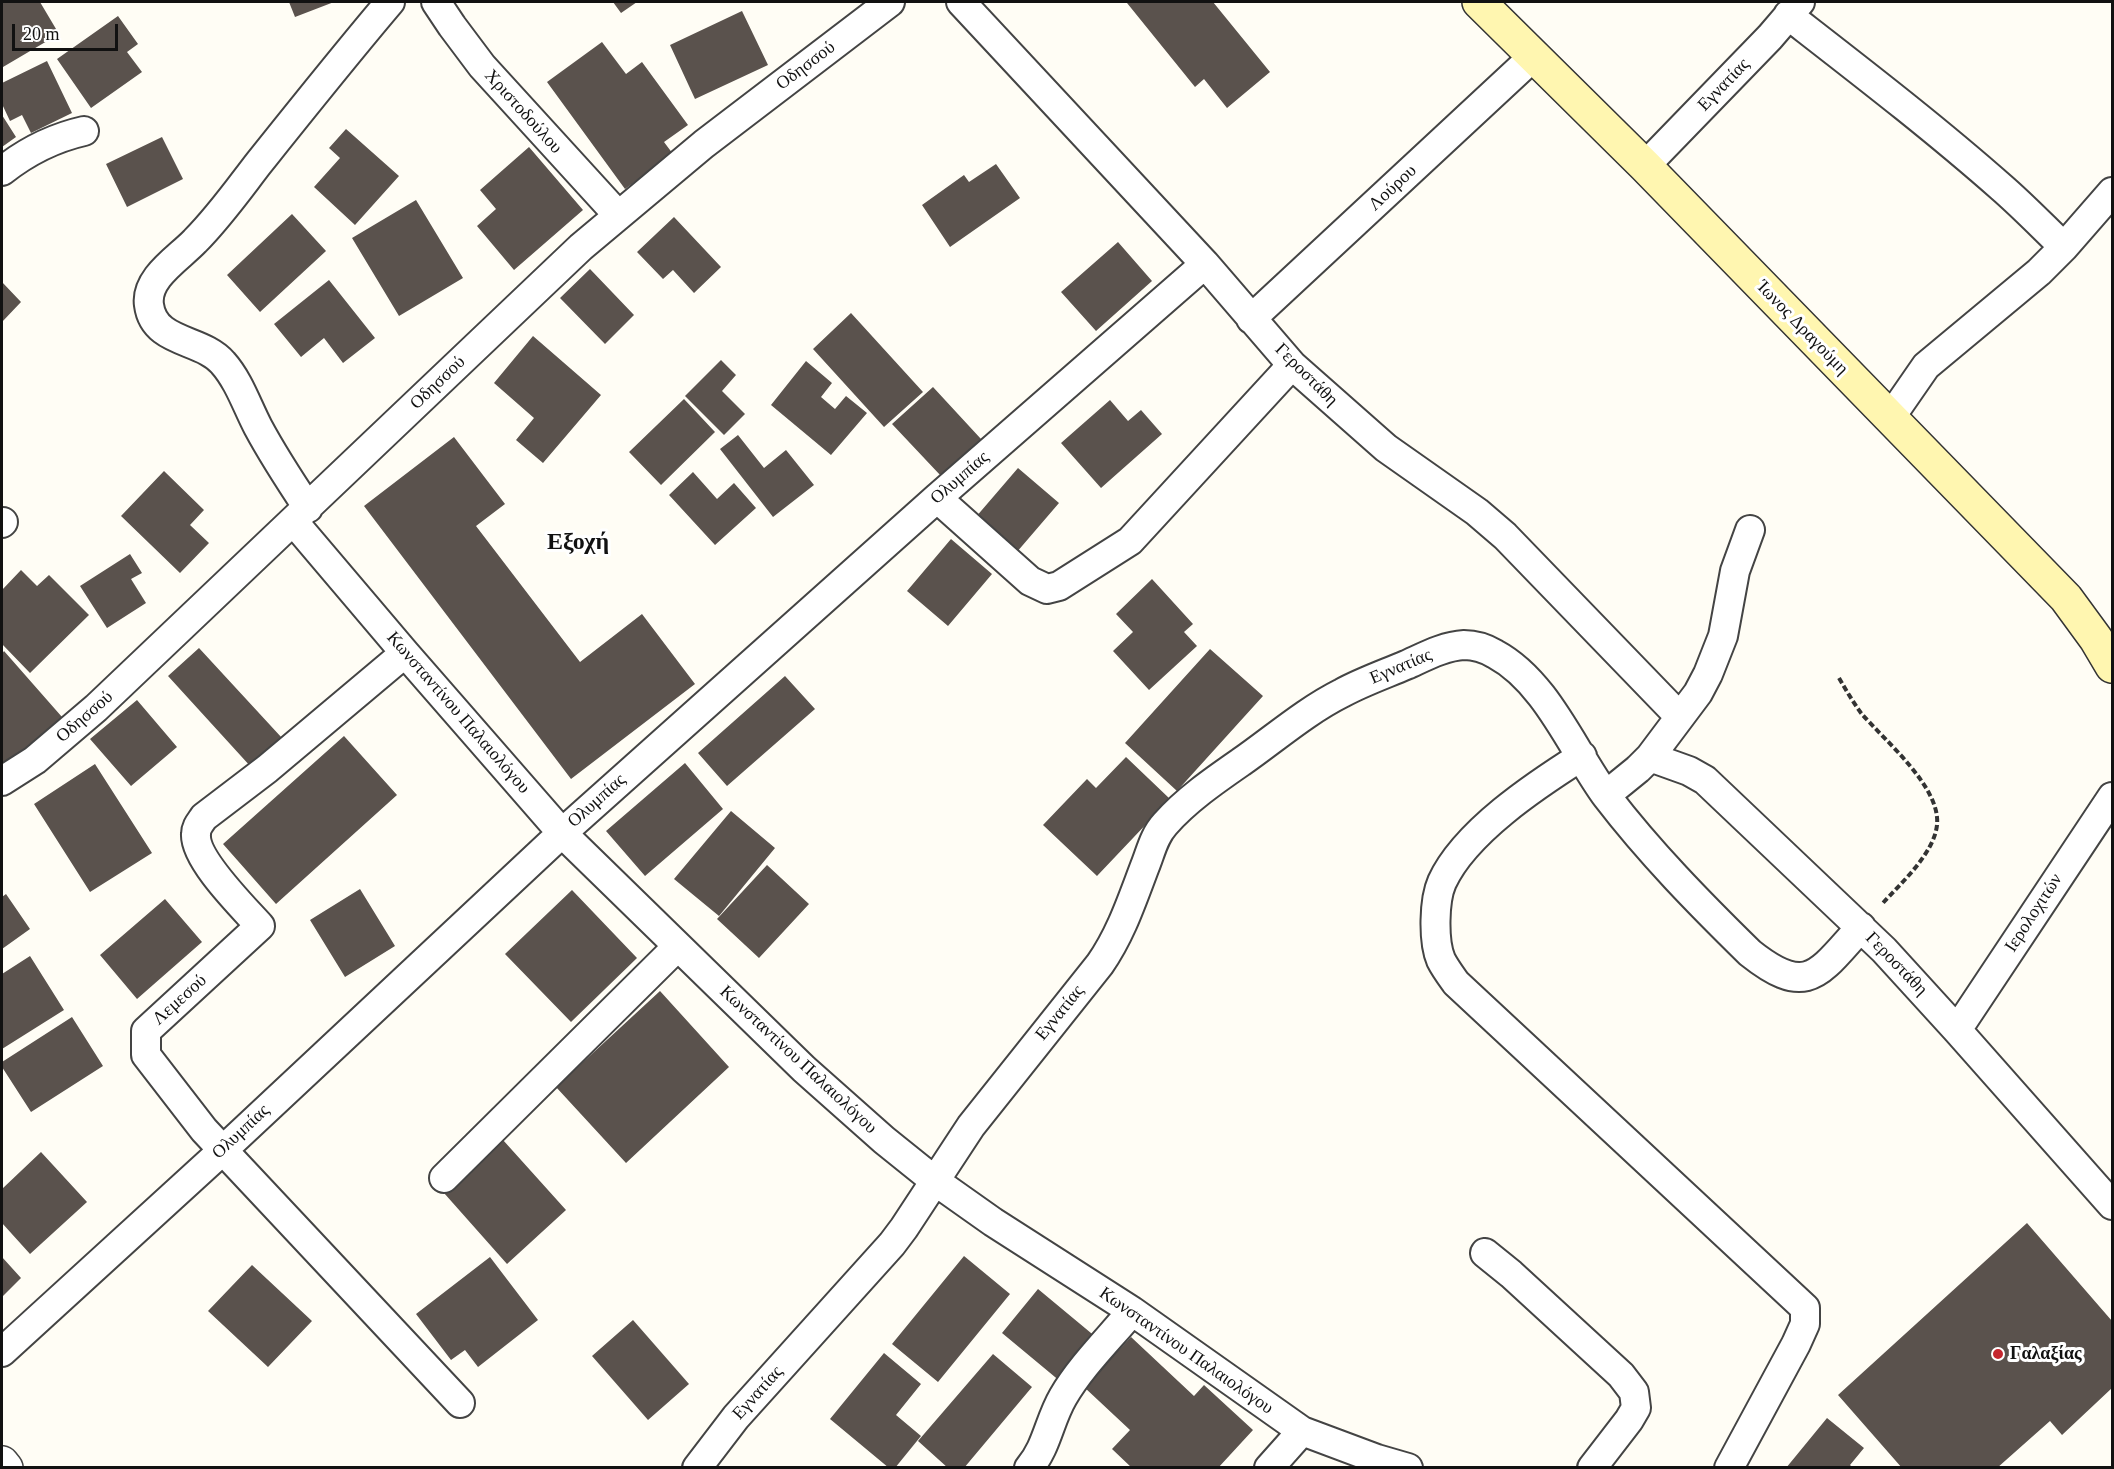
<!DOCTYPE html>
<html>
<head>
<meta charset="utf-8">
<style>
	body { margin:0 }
	#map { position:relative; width:2114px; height:1469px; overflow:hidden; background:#fffdf5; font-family:Georgia,serif }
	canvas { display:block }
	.frame { position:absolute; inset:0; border:3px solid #111; pointer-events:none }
	.scale { position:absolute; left:12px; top:24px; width:106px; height:27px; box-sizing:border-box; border:3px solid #111; border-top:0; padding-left:8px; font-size:18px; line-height:21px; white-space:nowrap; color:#111; -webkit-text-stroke:4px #fff; paint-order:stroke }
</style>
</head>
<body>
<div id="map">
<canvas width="2114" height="1469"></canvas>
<div class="frame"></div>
<div class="scale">20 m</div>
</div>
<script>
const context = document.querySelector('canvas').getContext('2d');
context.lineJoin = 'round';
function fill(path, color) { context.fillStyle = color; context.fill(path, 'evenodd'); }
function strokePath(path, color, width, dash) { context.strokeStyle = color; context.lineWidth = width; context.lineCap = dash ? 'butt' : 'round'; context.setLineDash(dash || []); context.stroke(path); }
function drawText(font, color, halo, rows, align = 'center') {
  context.font = font + ' Georgia,serif'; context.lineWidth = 6; context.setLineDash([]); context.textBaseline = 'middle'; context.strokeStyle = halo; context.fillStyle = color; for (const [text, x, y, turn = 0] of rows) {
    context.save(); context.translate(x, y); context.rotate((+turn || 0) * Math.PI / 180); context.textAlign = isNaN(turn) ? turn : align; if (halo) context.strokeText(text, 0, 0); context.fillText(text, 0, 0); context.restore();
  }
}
const building = new Path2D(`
	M2 2H40L59 34 3 67Z
	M289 2H334L295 17Z
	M613 2H637L621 13Z
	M1129 2H1213L1270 72 1227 108 1204 79 1195 87 1127 3Z
	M742 11 768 65 695 99 670 45Z
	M118 16 138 44 127 52 142 72 91 108 57 59Z
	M602 42 626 74 642 62 688 125 664 142 673 154 625 189 547 82Z
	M47 61 72 113 31 133 22 115 10 121 2 104V83Z
	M2 115 16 137 2 147Z
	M346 129 399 176 355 225 314 187 340 158 329 148Z
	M162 137 183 179 127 207 106 164Z
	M529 147 583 210 514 270 477 226 496 209 480 190Z
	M996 164 1020 198 950 247 922 205 964 175 969 182Z
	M416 200 463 278 399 316 352 238Z
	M292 214 326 251 260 312 227 275Z
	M674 217 721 267 694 293 673 270 663 279 637 252Z
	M1118 242 1152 281 1096 331 1061 292Z
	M590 269 634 315 605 344 560 298Z
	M329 280 375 338 343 363 324 338 301 357 274 324Z
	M2 282 21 302 2 322Z
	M851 313 923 392 884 427 813 349Z
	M533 336 601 395 543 463 516 440 534 418 494 383Z
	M721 360 736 375 722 391 745 414 724 435 685 396Z
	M806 361 832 383 821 397 835 409 846 396 867 413 831 455 771 405Z
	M933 387 981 439 941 476 892 424Z
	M684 399 715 432 661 485 629 452Z
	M1110 400 1128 421 1141 410 1162 434 1101 488 1061 443Z
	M738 435 764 468 786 450 814 485 773 517 720 449Z
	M454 437 505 504 476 526 580 662 642 614 695 684 571 779 364 506Z
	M1018 468 1059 503 1010 560 969 525Z
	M164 471 204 510 190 525 209 543 180 573 121 516Z
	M693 472 717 499 734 483 756 508 715 545 669 495Z
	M951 539 992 574 948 626 907 591Z
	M130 554 142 573 131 579 146 603 107 628 80 586Z
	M21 570 37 586 49 575 89 615 30 673 2 644V590Z
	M1152 579 1193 624 1184 632 1197 646 1149 690 1113 651 1133 632 1116 614Z
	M199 648 282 738 251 767 168 676Z
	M1210 649 1263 696 1177 791 1125 743Z
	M4 651 62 717 2 770V654Z
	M785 676 815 709 727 786 698 753Z
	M137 700 177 747 131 786 90 739Z
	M344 736 397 795 276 904 223 844Z
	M1126 757 1170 799 1097 876 1043 825 1087 779 1096 788Z
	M685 763 723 809 645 876 606 831Z
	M95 764 152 853 90 892 34 804Z
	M731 811 775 848 719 916 674 879Z
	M767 865 809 904 759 958 717 919Z
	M360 889 395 946 345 977 310 920Z
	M572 890 637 958 571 1022 505 954Z
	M6 894 30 929 2 949V897Z
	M165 899 202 942 137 999 100 955Z
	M30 956 64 1010 2 1049V974Z
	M660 991 729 1067 626 1163 556 1087Z
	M72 1017 103 1066 31 1112 2 1067V1062Z
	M503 1140 566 1210 507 1264 444 1193Z
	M41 1152 87 1202 30 1254 2 1223V1189Z
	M2027 1223 2112 1321V1388L2062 1435 2050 1421 1997 1468H1902L1838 1395Z
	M964 1256 1010 1294 938 1382 892 1344Z
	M2 1257 21 1278 2 1297Z
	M490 1257 538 1320 478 1367 465 1350 451 1360 416 1314Z
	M252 1265 312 1321 268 1367 208 1311Z
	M1038 1289 1097 1338 1061 1382 1002 1333Z
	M633 1320 689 1384 648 1420 592 1356Z
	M1131 1337 1194 1396 1204 1385 1253 1430 1218 1468H1132L1112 1449 1130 1430 1084 1387Z
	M884 1353 921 1384 896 1415 921 1436 895 1468H889L830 1419Z
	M993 1354 1032 1387 964 1468H948L918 1441Z
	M1827 1418 1864 1448 1850 1465 1853 1468H1786Z`);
const path = new Path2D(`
	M1839 678C1846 690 1853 702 1861 713 1885 741 1941 787 1937 825 1934 854 1900 884 1882 904`);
const minor = new Path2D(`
	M436 2 452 26 482 66 618 215
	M961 2 1205 264 1292 365 1386 448 1477 512 1505 536 1680 717
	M1788 15C1860 71 1933 127 2001 187 2023 206 2043 227 2064 247
	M1645 166 1770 37 1800 2
	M2 171C26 152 53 138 84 131
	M1251 319 1534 56
	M1890 418 1926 366 2039 272 2064 247 2112 192
	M937 498 1030 581 1047 589 1059 586 1130 541 1292 365
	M308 508C290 481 273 455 258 427 247 406 239 381 223 363 202 338 154 344 149 305 145 278 179 258 195 241 219 217 238 190 258 164 302 109 345 55 390 2
	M293 521 405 653 562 833 804 1069 884 1140 935 1181 993 1222 1132 1311 1302 1431 1377 1459 1408 1468
	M2 523 3 522
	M405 653 267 769 204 817C200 823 196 827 196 834 194 859 243 907 260 926L146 1031V1055L204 1130 460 1403
	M1582 756C1536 785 1465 832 1442 882 1434 900 1433 941 1441 960 1445 968 1451 976 1456 983L1805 1308V1324L1796 1344 1729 1468
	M1650 757 1689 771 1705 780 1884 950 1957 1030 2112 1205
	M2 781 35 760 96 708 581 247 704 144 890 2
	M1606 795 1638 769 1650 757 1698 693 1708 674 1723 636 1735 571 1750 530
	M1957 1030 2112 797
	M444 1178 677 947
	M1485 1253 1511 1274 1621 1375 1634 1392 1636 1408 1629 1420 1592 1468
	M2 1352 222 1151 562 833 937 498 1205 264
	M697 1468 736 1417 892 1244 904 1228 971 1126 1100 964C1121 934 1132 900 1145 866 1151 851 1154 836 1165 824 1186 800 1215 780 1241 762 1274 739 1306 711 1342 693 1362 682 1385 674 1406 665 1424 657 1444 646 1464 645 1475 645 1485 648 1495 654 1547 682 1573 751 1607 797 1650 853 1699 903 1750 953 1808 999 1819 973 1861 927
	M1029 1468C1047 1447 1049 1421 1063 1397 1081 1366 1109 1339 1132 1311
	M1269 1468 1302 1431`);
const tertiary = new Path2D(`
	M2 1463 6 1468`);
const secondary = new Path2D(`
	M1479 2 1645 166 2066 598 2096 639 2112 666`);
const markers = [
	[1998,1354,6,"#c4262e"]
];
const streetNames = [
	["Οδησσού",806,66,-37],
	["Εγνατίας",1724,85,-46],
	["Χριστοδούλου",523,112,48],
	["Λούρου",1393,188,-43],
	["Ίωνος Δραγούμη",1802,328,46],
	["Γεροστάθη",1306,375,45],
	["Οδησσού",438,383,-44],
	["Ολυμπίας",960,478,-41],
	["Εγνατίας",1401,667,-23],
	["Κωνσταντίνου Παλαιολόγου",458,713,49],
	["Οδησσού",85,717,-41],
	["Ολυμπίας",597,801,-42],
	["Ιερολοχιτών",2034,913,-57],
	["Γεροστάθη",1896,964,46],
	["Λεμεσού",180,1000,-42],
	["Εγνατίας",1060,1013,-51],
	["Κωνσταντίνου Παλαιολόγου",798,1060,43],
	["Ολυμπίας",241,1132,-43],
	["Κωνσταντίνου Παλαιολόγου",1186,1351,35],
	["Εγνατίας",758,1393,-48]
];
const poiNames = [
	["Γαλαξίας",2010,1354]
];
const districtNames = [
	["Εξοχή",578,543]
];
fill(building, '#5a524d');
strokePath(minor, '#444', 32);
strokePath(tertiary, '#444', 36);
strokePath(secondary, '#333', 36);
strokePath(path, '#333', 4, [6, 3]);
strokePath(minor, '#fff', 28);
strokePath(tertiary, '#fff', 33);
strokePath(secondary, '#fff6b0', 33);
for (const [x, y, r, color] of markers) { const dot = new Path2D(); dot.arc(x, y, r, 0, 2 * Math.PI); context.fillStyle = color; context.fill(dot); strokePath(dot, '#fff', 2); }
drawText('18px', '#111', '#fff', streetNames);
drawText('bold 18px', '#111', '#fff', poiNames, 'left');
drawText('bold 24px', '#111', '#fff', districtNames);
</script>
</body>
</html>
